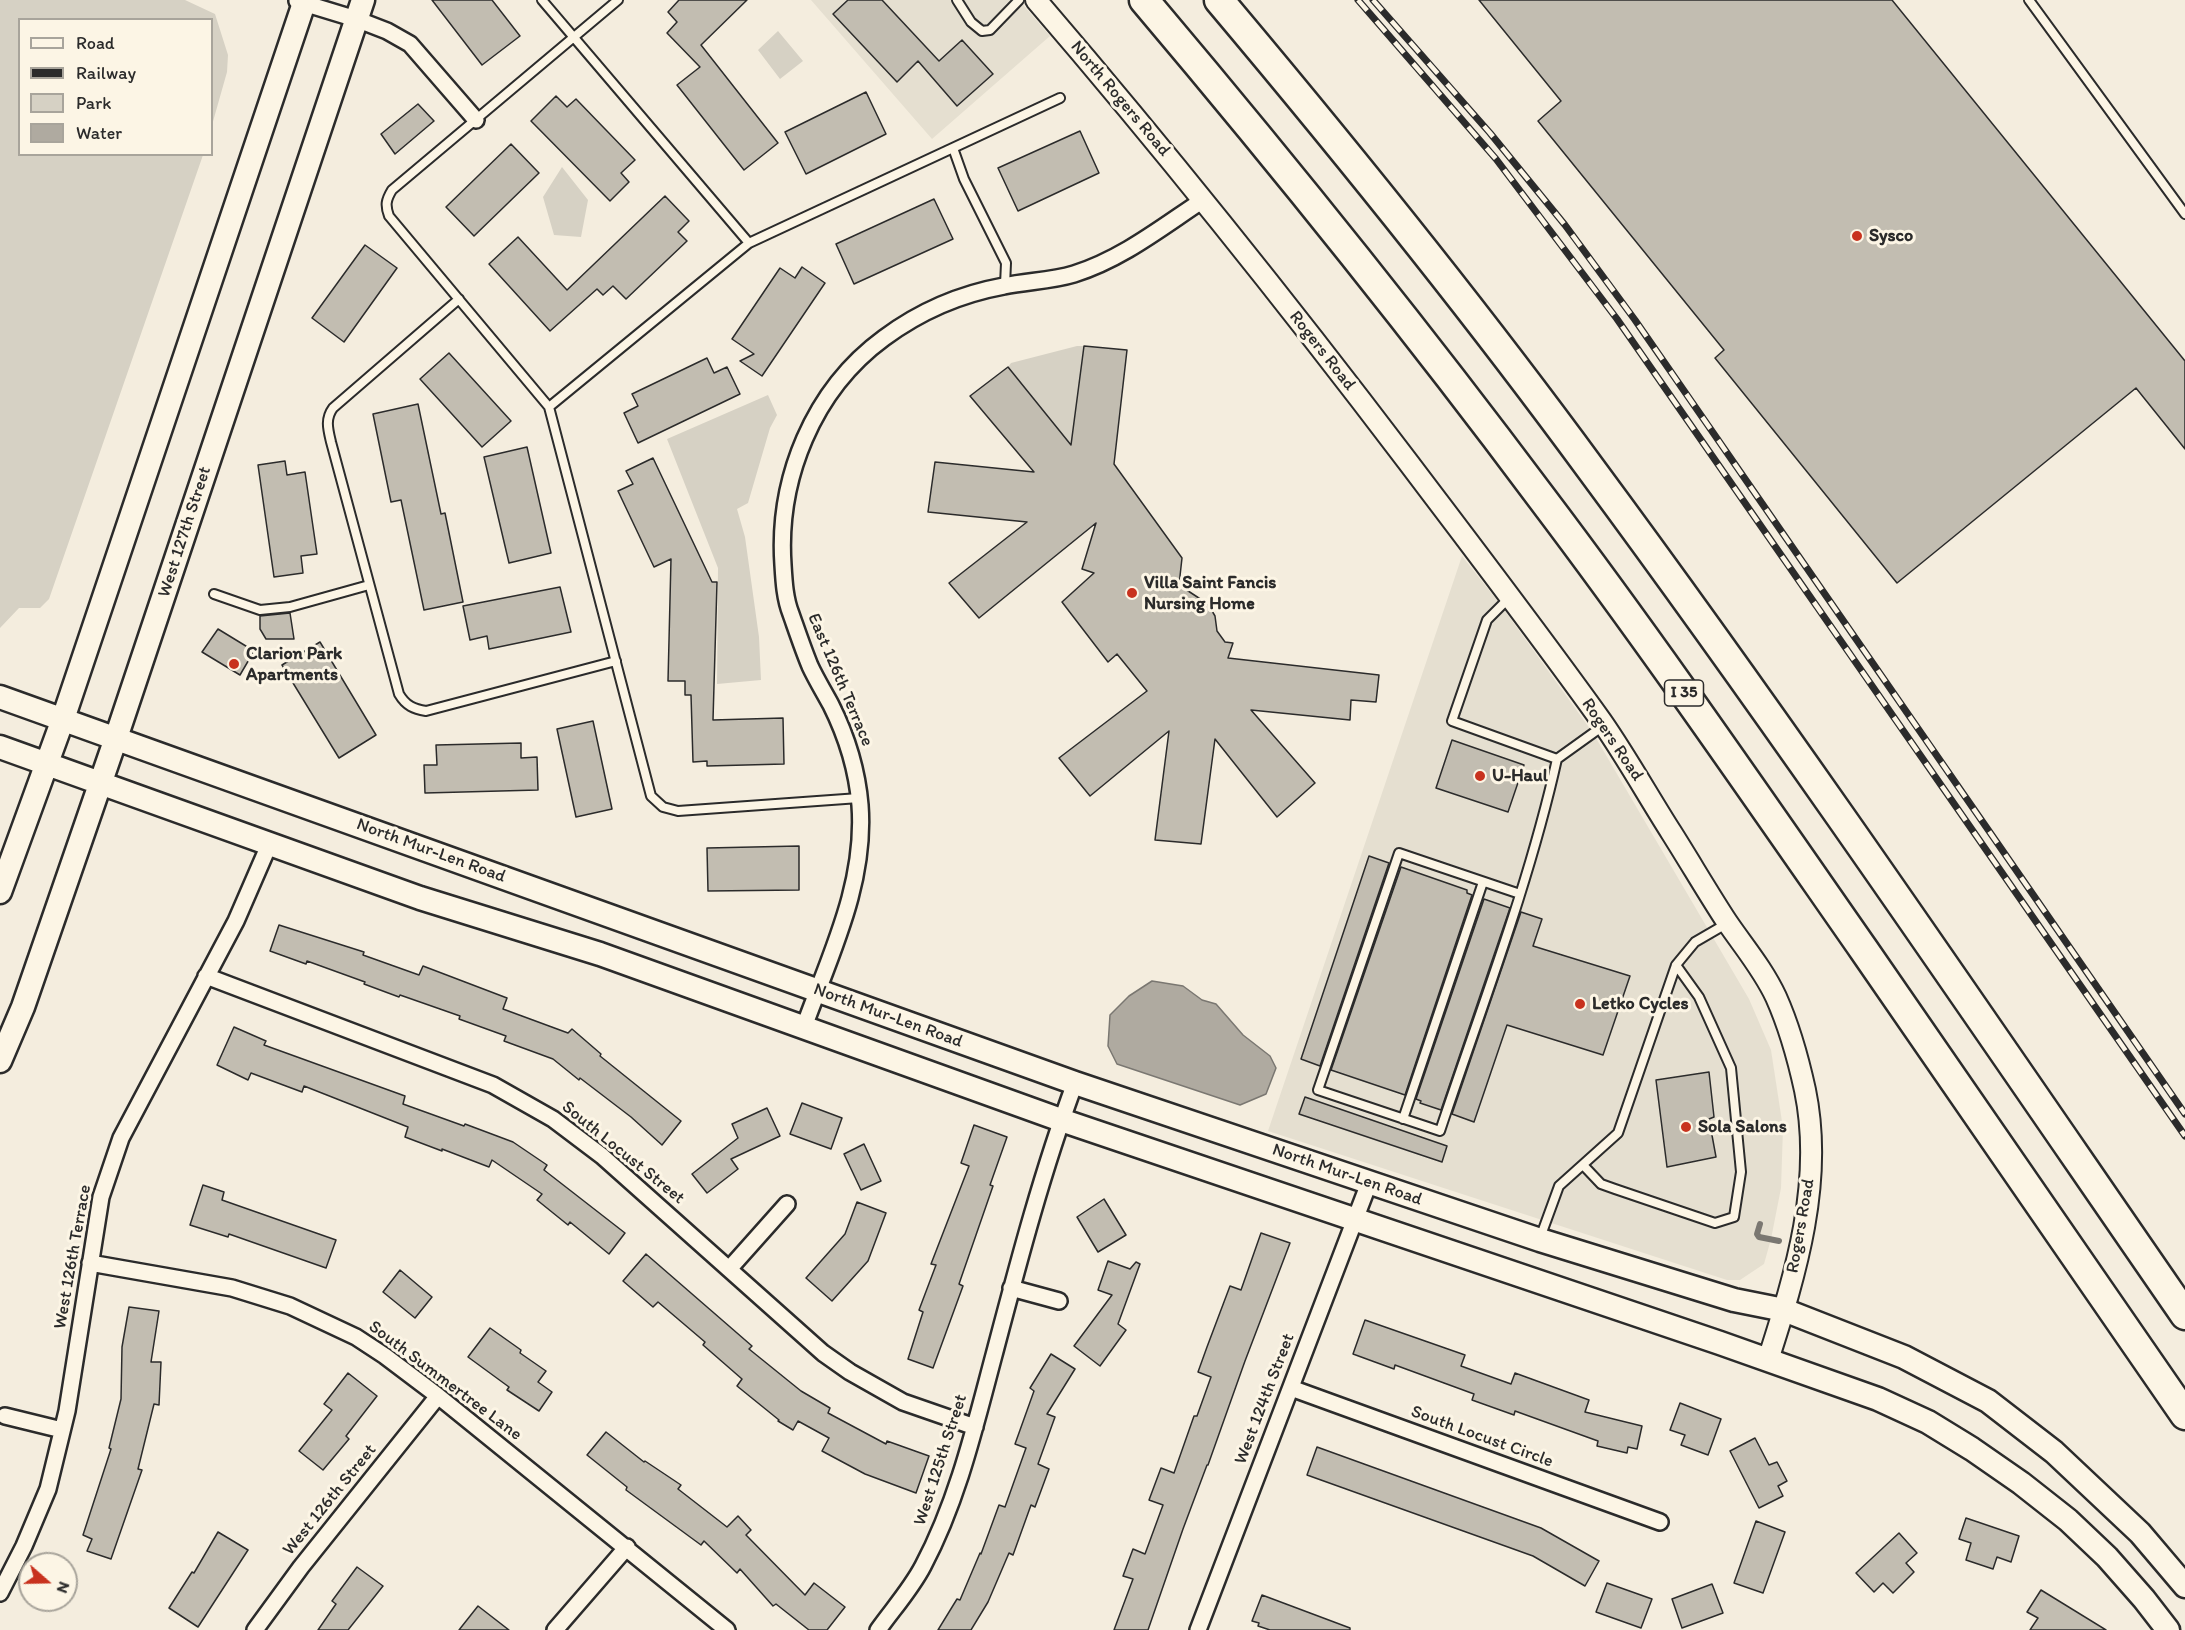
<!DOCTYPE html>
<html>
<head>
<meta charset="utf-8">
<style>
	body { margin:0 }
	#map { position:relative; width:2185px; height:1630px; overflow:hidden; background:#f4edde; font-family:Itim,sans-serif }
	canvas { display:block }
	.legend { position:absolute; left:18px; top:18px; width:195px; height:138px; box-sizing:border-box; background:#fcf5e5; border:2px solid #a8a49b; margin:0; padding:8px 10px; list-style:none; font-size:18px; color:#2b2b2b }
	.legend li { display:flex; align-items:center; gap:12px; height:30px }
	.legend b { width:30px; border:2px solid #a8a49b }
	.north { position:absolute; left:18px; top:1552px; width:60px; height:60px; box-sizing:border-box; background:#fcf5e5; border:2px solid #a8a49b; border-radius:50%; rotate:110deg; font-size:16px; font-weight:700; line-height:24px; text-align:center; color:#2b2b2b }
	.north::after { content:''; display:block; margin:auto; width:21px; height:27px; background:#c8321e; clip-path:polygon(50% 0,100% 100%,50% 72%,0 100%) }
</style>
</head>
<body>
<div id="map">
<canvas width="2185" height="1630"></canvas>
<ul class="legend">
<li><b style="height:8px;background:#fcf5e5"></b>Road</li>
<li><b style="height:8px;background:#2b2b2b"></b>Railway</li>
<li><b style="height:16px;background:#d6d1c4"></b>Park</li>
<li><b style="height:16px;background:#afaaa0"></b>Water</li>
</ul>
<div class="north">N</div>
</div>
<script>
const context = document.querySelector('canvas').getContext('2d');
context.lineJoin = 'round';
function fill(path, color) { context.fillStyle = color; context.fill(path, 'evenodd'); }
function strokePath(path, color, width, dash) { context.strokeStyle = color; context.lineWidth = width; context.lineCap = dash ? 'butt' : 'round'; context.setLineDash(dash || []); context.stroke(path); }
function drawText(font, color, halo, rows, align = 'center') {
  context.font = font + ' Itim,sans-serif'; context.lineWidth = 6; context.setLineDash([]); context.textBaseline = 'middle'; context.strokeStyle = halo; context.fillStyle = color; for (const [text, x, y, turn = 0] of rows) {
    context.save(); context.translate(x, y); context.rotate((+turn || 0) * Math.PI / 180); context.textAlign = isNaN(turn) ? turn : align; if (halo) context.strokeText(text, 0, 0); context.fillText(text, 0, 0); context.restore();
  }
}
const built = new Path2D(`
	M811 0H1019L1050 36 932 139Z
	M1462 556 1500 604 1593 733 1749 999 1771 1050 1783 1128 1781 1188 1771 1239 1764 1264 1740 1280H1727L1268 1131Z`);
const green = new Path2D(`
	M0 0H185L215 14 228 55 227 72 212 125V20H20V154L203 155 49 599 40 608H19L0 628Z
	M778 31 803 61 780 79 758 50Z
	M562 167 588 200 581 237 554 235 543 197Z
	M1077 346H1084L1071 445 1008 367 1011 363Z
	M768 395 777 415 770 428 748 503 737 509 745 537 759 637 761 680 717 684 718 568 667 439Z`);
const water = new Path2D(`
	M1152 981 1183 986 1202 1000 1216 1004 1243 1035 1270 1056 1276 1068 1266 1094 1240 1105 1117 1064 1108 1046 1110 1015 1129 996Z`);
const stream = new Path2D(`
	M1760 1224 1757 1234 1759 1237 1779 1241`);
const building = new Path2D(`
	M432 0H492L520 36 482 65Z
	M679 0H747L701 45 778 143 744 170 677 85 700 67 667 33 677 22 668 12Z
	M848 0H882L939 61 962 40 993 74 957 106 918 61 897 82 833 14Z
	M1479 0H1892L2185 361V449L2136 388 1897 583 1715 358 1724 350 1538 121 1561 101Z
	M866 92 886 134 806 174 785 132Z
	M556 96 567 107 576 99 635 160 621 173 629 182 610 201 531 121Z
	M418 104 434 121 395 154 381 134Z
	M1080 131 1099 173 1018 211 998 168Z
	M511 144 539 173 474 236 446 207Z
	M665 196 689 221 678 232 687 241 626 299 613 286 603 295 597 289 550 331 489 264 518 237 567 290Z
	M934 199 953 239 854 284 836 244Z
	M365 245 397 268 344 342 312 318Z
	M802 267 825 283 762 376 740 361 754 354 732 339 780 268 795 278Z
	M1084 346 1127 350 1114 464 1182 558 1179 585 1208 604 1215 616 1217 631 1225 642 1233 643 1228 658 1379 675 1376 702 1351 700 1350 720 1251 710 1315 783 1277 817 1215 739 1201 844 1155 840 1169 731 1090 796 1059 758 1147 691 1117 654 1108 662 1062 602 1094 573 1082 569 1096 523 979 618 949 583 1027 522 928 512 935 462 1034 472 970 396 1008 367 1071 445Z
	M449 353 511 421 482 447 420 379Z
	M707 358 714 373 727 367 740 394 638 443 624 413 638 406 632 394Z
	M418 404 441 514 445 513 463 602 424 610 401 500 391 502 373 414Z
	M527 447 551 553 509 563 484 457Z
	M653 458 712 582H717L713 720 783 718 784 764 707 766V761L693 762 691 695H685V681H668L671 559 654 567 618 491 633 484 626 471Z
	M285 461 287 475 305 472 317 554 301 556 303 573 274 577 258 465Z
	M560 587 571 632 489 649 487 636 470 640 463 606Z
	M290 613 294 639H266L260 629V616Z
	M218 629 254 651 240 675 202 652Z
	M320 642 376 735 339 758 282 665Z
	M593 721 612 809 576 817 557 729Z
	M1452 740 1524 765 1508 812 1436 788Z
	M521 743V758L537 757 538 790 425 793 424 765H437L436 745Z
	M799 846V890L708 891 707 848Z
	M1369 856 1389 863 1320 1066 1301 1059Z
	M1401 867 1467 890V893L1472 895 1405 1095 1331 1070Z
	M1484 899 1510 908 1441 1110 1420 1103 1421 1101 1416 1099Z
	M1521 912 1542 919 1533 946 1630 976 1603 1055 1507 1025 1474 1122 1452 1114Z
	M279 925 364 952 363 955 419 975 423 966 507 998 503 1009 568 1033 572 1029 601 1054 600 1056 681 1121 662 1145 631 1117 580 1078 579 1080 553 1059 504 1041 506 1036 459 1019 460 1016 400 995 399 997 364 984 365 982 307 961 306 964 270 951Z
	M234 1027 266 1041 264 1045 405 1096 403 1104 464 1126 465 1124 513 1142 547 1165 544 1170 625 1233 609 1254 570 1222 568 1225 537 1200 542 1194 492 1160 489 1167 442 1149V1151L405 1137 408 1127 304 1086 302 1092 251 1073 248 1080 217 1065Z
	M1709 1072 1714 1117 1709 1119 1716 1157 1667 1167 1656 1080Z
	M1305 1097 1447 1146 1442 1162 1299 1114Z
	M802 1103 842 1118 831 1149 790 1134Z
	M767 1108 780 1136 731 1159 738 1169 707 1193 692 1174 738 1138 732 1124Z
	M974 1125 1007 1137 990 1185 993 1186 959 1284 963 1286 933 1368 908 1359 923 1312 919 1310 936 1265 931 1264 969 1166 961 1163Z
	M864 1144 881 1181 861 1190 844 1154Z
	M203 1185 224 1192 222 1200 336 1240 326 1268 229 1234 228 1237 190 1225Z
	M1104 1199 1126 1235 1098 1252 1077 1217Z
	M857 1202 886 1213 868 1261 832 1301 806 1278 845 1234Z
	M1261 1233 1290 1243 1245 1361 1208 1465H1207L1183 1529 1148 1630H1114L1133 1579 1123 1576 1133 1549 1145 1554 1163 1505 1149 1500 1161 1468 1174 1473 1194 1416H1197L1211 1377 1198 1372 1207 1347 1230 1286 1241 1290Z
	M646 1254 752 1346 749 1349 801 1391 830 1408 828 1413 886 1444 887 1441 929 1456 916 1493 865 1474 822 1451 829 1438 798 1421 793 1430 778 1421 779 1420 737 1386 742 1379 703 1345 705 1342 658 1302 653 1307 623 1281Z
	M1108 1261 1130 1269 1136 1262 1140 1264 1118 1324 1126 1330 1100 1366 1074 1346 1112 1295 1098 1290Z
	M400 1270 432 1297 415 1318 383 1292Z
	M129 1307 159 1311 151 1362H161L159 1405 154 1404 138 1469 142 1470 111 1559 87 1551 92 1539 83 1535 111 1449 109 1448 121 1399 122 1347Z
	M1365 1320 1465 1355 1461 1366 1511 1384 1515 1373 1589 1400 1585 1412 1642 1426 1637 1449 1628 1447 1627 1453 1597 1446 1598 1441 1515 1411 1514 1415 1472 1400 1474 1394 1395 1365 1394 1369 1353 1354Z
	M490 1328 521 1350 520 1353 546 1371 538 1382 552 1392 539 1411 507 1390 509 1387 468 1357Z
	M1051 1354 1075 1369 1047 1414 1055 1417 1038 1464 1049 1469 1035 1507 1031 1505 1013 1555 1009 1553 988 1602 971 1630H938L957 1599 960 1600 980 1553 981 1554 999 1505 1005 1507 1026 1448 1015 1444 1034 1391 1030 1388Z
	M348 1373 377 1396 346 1436 349 1439 323 1470 299 1451 332 1410 324 1404Z
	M1680 1403 1721 1419 1708 1455 1681 1445 1685 1435 1670 1430Z
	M606 1432 644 1462 645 1461 681 1485 678 1489 727 1527 738 1516 751 1530 746 1535 805 1595 814 1583 845 1607 827 1630H809L776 1604 773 1606 740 1569 737 1573 704 1541 701 1545 626 1490 627 1487 587 1455Z
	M1755 1438 1769 1465 1777 1462 1787 1481 1778 1486 1783 1496 1759 1508 1730 1451Z
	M1317 1447 1541 1528 1599 1561 1585 1586 1533 1556 1307 1475Z
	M1966 1518 2019 1536 2011 1562 1997 1557 1993 1569 1966 1560 1971 1543 1959 1539Z
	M1756 1521 1785 1532 1763 1593 1734 1583Z
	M218 1532 248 1550 198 1627 169 1608 192 1572 194 1573Z
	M1899 1533 1917 1553 1906 1563 1914 1572 1893 1593 1883 1583 1874 1592 1856 1573Z
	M357 1567 383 1586 348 1630H318L336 1604 332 1601Z
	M1607 1583 1652 1599 1641 1628 1596 1612Z
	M1712 1584 1723 1613 1682 1628 1672 1599Z
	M2041 1590 2106 1630H2030L2038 1618 2027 1612Z
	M1262 1595 1350 1628V1630H1270L1258 1626 1259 1623 1252 1621Z
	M478 1606 509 1630H459Z`);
const service = new Path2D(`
	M542 0 749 243
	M618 0 392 190C386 200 385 205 389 216L549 407 651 796 663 807 678 811 859 798
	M957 0 971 22 982 31 990 30 1019 0
	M2029 0 2185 214
	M953 148 964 179 1006 263 1005 285
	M459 299 333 408C325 419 328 429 331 442L399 694C406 706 414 709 426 711L616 661
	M549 407 749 243 1060 98
	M214 594 260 610 290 607 369 585
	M1509 598 1487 620 1452 721 1557 759 1603 726
	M1520 894 1399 853 1318 1090 1440 1131C1481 1008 1529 885 1557 759
	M1403 1119 1483 882
	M1583 1165 1601 1184 1615 1189 1715 1223 1734 1217 1741 1172 1731 1068 1699 997 1676 965
	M1540 1238 1559 1186 1618 1133 1676 965 1695 942 1726 924`);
const minor = new Path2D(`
	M297 1 356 19 387 31 410 44 476 120
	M206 976 493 1085 553 1119 602 1156 823 1353 850 1372 903 1402 975 1427
	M804 1027C830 955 866 884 860 805 857 769 847 737 831 705 824 692 816 679 810 666 803 649 797 631 791 614 785 599 784 582 783 565 777 479 813 390 884 338 919 312 960 294 1004 286 1028 281 1051 281 1074 274 1122 259 1162 227 1203 200
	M90 1263 232 1288 290 1306 356 1337 385 1356 438 1396 727 1630
	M730 1268 787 1204
	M1011 1288 1059 1301
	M1291 1388 1660 1522
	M5 1416 62 1430
	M0 1593 24 1546 48 1489 67 1411 101 1197 121 1138 236 921 269 845
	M255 1630 301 1567 438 1396
	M555 1630 627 1547
	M878 1630C893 1609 911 1589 923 1566 958 1500 975 1426 994 1355 1018 1264 1042 1172 1075 1083
	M1198 1630 1369 1183`);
const tertiary = new Path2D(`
	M1036 0C1165 150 1288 304 1408 462 1473 548 1539 634 1602 722 1627 758 1648 796 1671 832 1690 862 1708 893 1727 922 1744 947 1763 969 1776 997 1789 1026 1798 1058 1805 1090 1824 1181 1796 1273 1768 1360`);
const secondary = new Path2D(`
	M0 697 1075 1083 1540 1240 1734 1300 1784 1310 1904 1357 1988 1401 2054 1452 2140 1533 2185 1586
	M0 747 420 898 600 954 1061 1120 1720 1343 1878 1399 1928 1422 1972 1449 2021 1483 2068 1520 2107 1557 2144 1599 2168 1630
	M0 892 63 719 305 0
	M0 1061 23 1007 116 738 363 0`);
const motorway = new Path2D(`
	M1144 0C1281 162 1414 327 1541 497 1653 645 1758 798 1864 950 1971 1105 2078 1260 2185 1415
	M1219 0C1347 152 1473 308 1591 469 1796 746 1989 1031 2185 1315`);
const rail = new Path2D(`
	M1358 0 1496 159 1617 319 2185 1136
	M1373 0 1490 133 1565 225 1635 320 2185 1114`);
const markers = [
	[1857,236,6,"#c8321e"],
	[1132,593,6,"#c8321e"],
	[234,664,6,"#c8321e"],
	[1480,776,6,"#c8321e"],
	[1580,1004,6,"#c8321e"],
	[1686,1127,6,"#c8321e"]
];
const shields = [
	[1684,693,39]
];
const shieldNames = [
	["I 35",1684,693]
];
const streetNames = [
	["North Rogers Road",1120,99,50],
	["Rogers Road",1322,351,52],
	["West 127th Street",185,532,-72],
	["East 126th Terrace",840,680,67],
	["Rogers Road",1612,740,56],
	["North Mur-Len Road",431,851,20],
	["North Mur-Len Road",888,1016,20],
	["South Locust Street",623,1153,39],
	["North Mur-Len Road",1347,1175,19],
	["Rogers Road",1801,1226,-80],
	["West 126th Terrace",73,1257,-80],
	["South Summertree Lane",445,1381,37],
	["West 124th Street",1265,1399,-69],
	["South Locust Circle",1482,1437,20],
	["West 125th Street",941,1460,-72],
	["West 126th Street",330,1500,-51]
];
const poiNames = [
	["Sysco",1869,236],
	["Villa Saint Fancis",1144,583],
	["Nursing Home",1144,604],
	["Clarion Park",246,654],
	["Apartments",246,675],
	["U-Haul",1492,776],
	["Letko Cycles",1592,1004],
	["Sola Salons",1698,1127]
];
fill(built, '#e5dfd0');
fill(green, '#d6d1c4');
fill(water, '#afaaa0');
strokePath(water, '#7a7771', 1.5);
strokePath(stream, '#7a7771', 6);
fill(building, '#c2bdb1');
strokePath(building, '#2b2b2b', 1.5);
strokePath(service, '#2b2b2b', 12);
strokePath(minor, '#2b2b2b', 20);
strokePath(tertiary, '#2b2b2b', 24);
strokePath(secondary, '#2b2b2b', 27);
strokePath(motorway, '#2b2b2b', 33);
strokePath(service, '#fcf5e5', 8);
strokePath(minor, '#fcf5e5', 15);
strokePath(tertiary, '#fcf5e5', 20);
strokePath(secondary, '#fcf5e5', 22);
strokePath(motorway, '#fcf5e5', 28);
strokePath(rail, '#2b2b2b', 7);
strokePath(rail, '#fcf5e5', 4.5, [14]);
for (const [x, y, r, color] of markers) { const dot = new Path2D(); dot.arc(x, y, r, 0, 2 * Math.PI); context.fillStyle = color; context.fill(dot); strokePath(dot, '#fcf5e5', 2); }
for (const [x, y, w] of shields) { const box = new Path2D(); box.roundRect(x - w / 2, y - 13, w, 26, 4.5); context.fillStyle = '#fcf5e5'; context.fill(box); strokePath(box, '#2b2b2b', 1.5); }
drawText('bold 16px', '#2b2b2b', null, shieldNames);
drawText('18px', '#2b2b2b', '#fcf5e5', streetNames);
drawText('bold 18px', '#2b2b2b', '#fcf5e5', poiNames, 'left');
</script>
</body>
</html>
